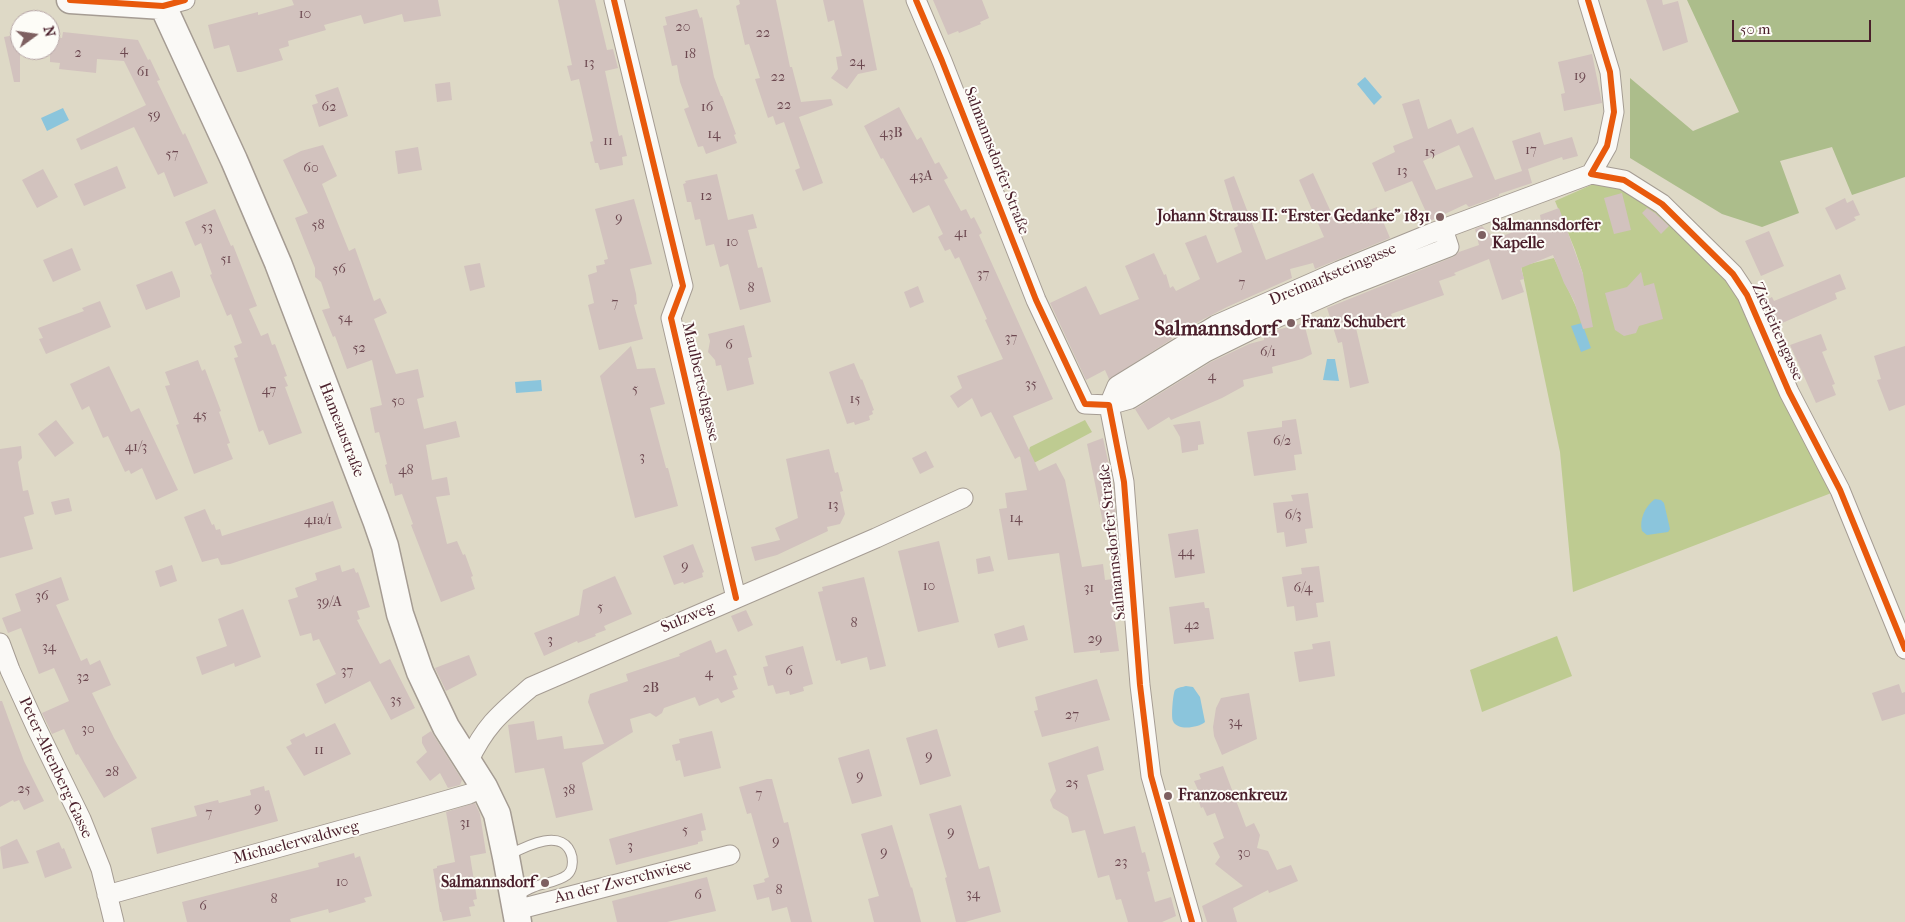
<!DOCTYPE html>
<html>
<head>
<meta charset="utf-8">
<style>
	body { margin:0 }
	#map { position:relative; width:1905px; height:922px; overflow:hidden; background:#ded9c6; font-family:"IM FELL French Canon",serif }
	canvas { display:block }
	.north { position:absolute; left:10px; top:10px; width:50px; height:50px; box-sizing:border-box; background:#fdfcf7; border:1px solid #b5a4a5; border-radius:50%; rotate:76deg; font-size:14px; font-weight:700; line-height:20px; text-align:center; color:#4a1f2b }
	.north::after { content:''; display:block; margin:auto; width:18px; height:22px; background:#7e6061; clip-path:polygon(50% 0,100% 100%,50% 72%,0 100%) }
	.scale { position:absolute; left:1732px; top:20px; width:139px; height:22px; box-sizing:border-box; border:2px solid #4a1f2b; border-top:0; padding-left:6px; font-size:15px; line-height:18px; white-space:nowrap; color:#4a1f2b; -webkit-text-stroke:4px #fdfcf7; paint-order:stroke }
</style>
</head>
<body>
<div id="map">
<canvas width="1905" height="922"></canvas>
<div class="north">N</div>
<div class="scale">50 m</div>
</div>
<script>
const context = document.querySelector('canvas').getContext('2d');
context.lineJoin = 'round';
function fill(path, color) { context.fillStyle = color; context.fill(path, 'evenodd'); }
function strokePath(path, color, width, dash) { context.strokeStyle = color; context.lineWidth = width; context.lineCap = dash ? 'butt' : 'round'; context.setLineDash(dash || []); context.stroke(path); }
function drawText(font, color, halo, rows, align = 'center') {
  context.font = font + ' "IM FELL French Canon",serif'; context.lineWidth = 4; context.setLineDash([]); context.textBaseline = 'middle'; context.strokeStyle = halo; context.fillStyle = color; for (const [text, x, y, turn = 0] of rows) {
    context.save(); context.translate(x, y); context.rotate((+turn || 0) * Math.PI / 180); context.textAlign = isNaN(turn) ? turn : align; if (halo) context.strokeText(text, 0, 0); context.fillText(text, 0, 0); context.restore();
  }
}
const green = new Path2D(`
	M1598 182 1638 192 1730 280 1834 492 1573 592 1560 452 1521 266 1554 258 1577 309 1583 274 1575 250 1555 201Z
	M1085 420 1092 432 1032 464 1019 456 1029 451 1030 447Z
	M1557 636 1572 676 1482 712 1470 670Z`);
const forest = new Path2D(`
	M1687 0H1905V177L1852 195 1832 147 1780 161 1799 213 1762 227 1722 214 1630 158V78L1693 131 1739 112Z`);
const water = new Path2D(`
	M1365 77 1382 97 1374 105 1357 84Z
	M63 108 69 120 47 131 41 118Z
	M1582 323 1591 348 1581 352 1571 326Z
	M1327 359H1335L1339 381 1323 380Z
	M541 380 542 391 516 393 515 382Z
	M1655 499 1661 500 1664 503 1670 529 1668 532 1647 535 1642 531C1639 520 1645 506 1655 499Z
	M1186 686 1193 687 1200 697 1205 722C1198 728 1177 731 1173 721 1171 717 1173 693 1175 690 1178 687 1183 687 1186 686Z`);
const building = new Path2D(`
	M292 0H438L441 16 404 22 402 14 364 24 361 15 324 25 326 30 288 41 289 46 279 49 283 60 241 72H237L229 45 214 49 208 25 258 12V15L294 5Z
	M558 0H595L607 50 613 49 618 68 605 71 619 136 622 135 627 156 622 157 623 165 600 170 598 163H595L590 142 593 141 579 79 571 81 567 66 572 65Z
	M739 0H776L790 67H792L801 102 831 99 833 105 799 117 823 183 803 191 795 170 800 168 784 122 776 125 773 116 768 118 755 79 760 78 749 44 745 45 736 6 740 4Z
	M823 0H863L877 70 858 74 847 89 831 78 838 69 836 57 842 56 834 20 828 22Z
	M933 0H982L989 18 980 22 981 24 959 33 958 31 948 35Z
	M1646 0H1662L1663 5 1678 1 1688 42 1663 51Z
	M697 9 700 18 702 17 714 77 721 96H722L736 134 734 135 737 143 706 154 703 146 698 147 684 109 689 107 680 82 677 65 672 66 663 26 667 25 665 17Z
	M63 32 138 40 148 60 150 59 160 80 157 81 183 135 185 133 208 183 174 197 164 172 158 175 134 127 81 150 76 139 146 105 124 61 97 59 96 73 59 69 60 63 50 62V37L62 38Z
	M20 34V82H14L4 37Z
	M1592 54 1602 103 1564 111 1561 94 1565 93 1558 62Z
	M450 82 452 100 437 102 435 84Z
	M338 87 348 116 319 127 312 105 318 103 315 95Z
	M1419 99 1428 129 1451 119 1457 134 1473 127 1495 180 1528 169 1532 183 1499 194V196L1469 207 1466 204 1430 221 1412 181 1385 192 1372 163 1395 152 1393 146 1413 138 1402 104ZM1459 145 1473 177 1436 190 1423 161Z
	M899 107 917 140 921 137 935 164 939 162 948 178 944 180 961 211 966 209 971 219 974 217 982 233 979 235 1053 399 1013 416 1039 471 1056 463 1065 480 1082 567 1103 564 1105 580 1113 579 1115 599 1112 600 1119 651 1100 653V650L1074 653 1059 553 1008 560 999 509 1007 508 1005 493 1027 490 1020 456 1015 459 991 412 981 417 972 398 958 408 950 396 962 388 957 376 1003 359 985 320 987 319 959 257 955 259 950 249 945 251 938 237 943 234 929 205 913 213 883 158 881 159 864 126Z
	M1540 132 1544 145 1572 137 1578 156 1563 160 1562 157 1522 171 1512 141Z
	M323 145 337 176 322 184 349 251 355 248 374 301 380 298 387 313 374 319 396 374 418 369 424 397 417 399 424 429 456 421 460 437 426 445 432 480 447 477 450 495 436 497 447 544 457 541 463 555 465 554 473 576 471 577 475 589 441 602 411 525 413 524 402 494 395 496 392 483 390 484 385 465 387 464 379 432 375 433 370 408 382 405 372 360 347 369 335 336 333 337 322 310 330 308 321 282 315 277V268L295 218 308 213 283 160 301 151Z
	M418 147 422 170 398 174 395 151Z
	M117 166 126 188 84 206 74 184Z
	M43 169 58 197 37 208 22 180Z
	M1313 173 1336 223 1377 207 1390 238 1315 269 1313 263 1290 269 1292 278 1227 307 1171 336 1172 339 1109 379 1105 370 1086 380 1050 303 1086 286 1100 315 1139 299 1125 266 1154 253 1164 275 1166 274 1170 288 1173 286 1176 291 1200 279 1185 243 1206 235 1217 263 1242 252 1234 228 1238 226 1224 180 1234 176 1266 260 1324 237 1299 180Z
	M717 174 728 220 753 214 757 228 748 230 758 268 762 267 771 302 740 310 728 264 720 267 714 244 706 246 700 219 695 220 691 202H687L683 184 686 183 685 181Z
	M1622 193 1631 230 1614 234 1604 198Z
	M1845 198 1847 203 1853 200 1860 215 1854 217 1856 220 1836 230 1825 208Z
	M634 199 652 264 630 269 636 294 637 304 634 305 643 339 599 350 588 305 594 303 588 275 597 272 596 266 605 264 604 260 608 259 595 209Z
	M1559 208 1583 274 1593 327 1583 329 1574 301 1564 283 1553 255 1521 268 1524 279 1520 280 1524 292 1502 300 1489 259 1454 273 1456 275 1439 281 1444 295 1391 314 1392 316 1356 328 1369 383 1350 388 1342 342 1338 343 1327 308 1453 257 1459 252 1479 245 1475 229 1482 226 1495 239 1541 221 1540 215Z
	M1647 208 1655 213 1669 226 1661 234 1642 213Z
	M215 209 231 246 233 245 257 306 249 309 261 336 268 333 272 345 275 344 287 376 284 377 288 386 285 387 302 433 269 445 263 430 259 432 234 358 238 357 234 346 242 343 231 314 227 316 210 275 212 274 201 243 195 246 185 222Z
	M1769 231 1784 266 1761 276 1745 241Z
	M72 248 81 270 53 282 43 260Z
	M480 263 485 287 470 291 464 266Z
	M172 271 180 291V297L146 310 136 285Z
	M1641 272 1644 286 1654 283 1663 319 1639 326 1636 333 1624 336 1615 330 1605 293 1627 287Z
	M1840 274 1846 289 1835 293 1837 299 1780 324 1778 319 1771 322 1762 302 1772 297 1774 301Z
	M918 286 924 302 910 308 904 292Z
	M100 301 111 327 46 354 39 339 43 338 38 328 84 311 82 308Z
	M1304 323 1312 354 1302 359 1272 367 1273 373 1243 380 1244 386 1222 398 1171 420 1169 417 1148 430 1135 409 1211 362 1249 344 1264 340V336L1277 330Z
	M744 325 752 357 748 358 754 384 727 391 721 365 716 366 715 360 708 352 710 341 708 334Z
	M1821 334 1827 350 1822 352 1835 384 1832 385 1836 395 1816 403 1790 345Z
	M631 346 637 369 655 368 665 404 650 408 666 468H668L678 506 635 518 600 376Z
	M1905 346V405L1889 411 1877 380 1881 379 1874 356Z
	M198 360 202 371 205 369 221 411 219 412 230 443 227 444 233 459 194 474 176 425 179 424 165 386 170 385 165 372Z
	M854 363 861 380 862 379 874 410 872 411 873 414 869 416 870 420 855 425 854 422 847 424 829 372Z
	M109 366 131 412 139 408 178 490 156 500 142 468 131 474 129 470 125 472 108 436 103 438 89 406 82 410 70 384Z
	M1296 419 1302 454 1294 455 1296 470 1254 476 1247 432 1282 427V421Z
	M56 420 74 443 55 457 38 434Z
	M1200 421 1204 444 1198 445V450L1182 453 1180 437 1173 425Z
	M1103 438 1113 484 1116 520 1103 523 1087 444Z
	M21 446 22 458 18 462 23 491 28 490 34 514 24 517 33 549 0 558V449Z
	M829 449 835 473 838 472 843 491 840 492 845 514 840 524 827 527 828 531 777 555 755 561 751 547 780 540 775 528 798 518 786 459Z
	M926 451 934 467 920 474 912 458Z
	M1308 493 1313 528 1305 529 1307 543 1286 547 1284 532 1277 533 1273 503 1293 501 1291 495Z
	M69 498 72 511 55 515 51 502Z
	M333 501 342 528 230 564 221 565 218 558 202 562 184 517 205 509 212 525 214 524 216 530 220 529 222 536Z
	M1198 529 1205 573 1175 578 1168 534Z
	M939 541 959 622 918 632 898 551Z
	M693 544 704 572 702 573 703 577 684 584 683 582 674 585 663 556Z
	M990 556 994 571 978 574 976 559Z
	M172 565 177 581 160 587 155 571Z
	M340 565 342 572 354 568 356 573 358 572 370 607 357 611 360 619 357 620 380 664 390 659 415 708 391 720 370 681 325 704 316 684 336 674 319 639 313 641 311 633 300 636 288 600 298 597 295 588 317 580 315 573Z
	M1319 566 1324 602 1316 603 1318 617 1296 621 1294 606 1287 607 1282 577 1302 574 1301 568Z
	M615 576 632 614 604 626 606 630 595 634 596 636 578 643 577 641 544 656 534 633 579 615 583 590Z
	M61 577 69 600 56 605 81 661 87 658 90 665 100 660 111 685 92 693 114 738 137 778 104 798 78 754 76 755 64 729 52 734 42 713 69 701 54 668 39 674 21 628 8 633 2 618 21 611 15 594Z
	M864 577 886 666 870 670 867 657 841 664 840 660 836 661 818 592 823 591 822 587Z
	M1204 602 1205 608H1209L1214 639 1174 644 1169 607Z
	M243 609 261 657 235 667 234 663 202 675 196 657 227 646 218 619Z
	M746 610 753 625 738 632 731 616Z
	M1024 625 1028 640 998 648 994 634Z
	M711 640 716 653 726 649 737 675 733 676 738 689 732 691 735 697 721 703 718 698 699 706 695 697 664 708 662 713 656 717 650 713 630 719 633 732 582 763 593 810 556 818 544 768 515 773 508 725 534 721 537 740 562 736 564 749 604 744 588 702 590 694 628 681 626 674 680 656 679 654Z
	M1330 641 1335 676 1299 682 1294 652 1313 649 1312 644Z
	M803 646 813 684 803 687 804 691 790 695 789 691 776 694 773 685 768 686 763 667 768 666 765 656Z
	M469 655 477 675 446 691 435 668Z
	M1097 679 1110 720 1042 737 1034 711 1038 710 1035 697Z
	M1899 684 1902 693 1905 692V714L1882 721 1872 693Z
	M1249 693 1257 739 1222 755 1214 736 1213 727 1216 708 1221 698Z
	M0 701H2L24 761 44 801 24 810 19 800 14 802 13 800 0 807Z
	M335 723 351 754 304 776 286 747 292 744 290 740 304 733 306 737Z
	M937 729 951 776 920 785 906 738Z
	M431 731 462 780 460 785 448 788 440 773 430 781 416 762 427 752 422 743V737Z
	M712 731 721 768 684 777 680 760 676 761 672 745 680 743 679 739Z
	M1098 746 1104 770 1087 775 1104 834 1135 826 1142 853 1145 852 1150 871 1147 872 1155 902 1171 897 1176 916 1162 922H1128L1121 899 1116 900 1109 875 1098 878 1085 830 1072 833 1068 817 1053 808 1050 800 1056 791 1048 763Z
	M869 749 882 796 852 804 838 758Z
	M1223 766 1246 827 1254 823 1260 835 1257 848 1268 851 1277 870 1291 865 1298 881 1269 893 1268 890 1233 908 1237 922H1207L1202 906 1243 886 1215 864 1220 857 1213 843 1224 838 1215 813 1207 816 1203 807 1201 808 1195 791 1198 790 1194 781 1201 779 1199 774Z
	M767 779H772L784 823 788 822 812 922H791L787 907 772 911 769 897 757 900 753 885 765 882 764 879 769 877 751 813 747 814 739 787Z
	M264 786 265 791 269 790 278 821 157 854 151 828 197 816 194 806 218 800 219 803 251 795 250 790Z
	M475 803 480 814 486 853 470 856 477 899 473 900 475 906 469 907 471 916 443 921 441 912H440L433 869 437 868V866L455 862 446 812Z
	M961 805 979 869 989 866 1001 912 965 922H956L945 878 947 877 929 814Z
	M702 813 706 830 701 831 703 841 698 842V844L616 865 609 839Z
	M892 825 911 888 912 887 921 922H874L868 899 879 896 861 834Z
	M17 839 29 863 3 869 0 847Z
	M59 842 62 849 64 848 72 868 45 878 36 851Z
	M354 853 355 858 360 856 372 896 364 898 366 902 329 913 328 909 290 919 291 922H187L182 902 319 867 318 863Z
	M707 877 716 911 667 922H617L612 901Z`);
const service = new Path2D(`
	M509 855C526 846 565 826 572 857 573 863 572 871 567 875 558 882 544 883 534 887 528 889 522 893 517 897`);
const minor = new Path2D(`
	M614 0 683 286 671 318 736 598
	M916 0 942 61 1036 300 1085 404 1109 405 1130 399 1206 352 1265 323 1339 290 1449 247 1443 229
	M1588 0 1610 72 1614 112 1607 146 1591 174 1624 180 1662 204 1733 274 1747 295 1789 392 1840 490 1905 649
	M163 6 185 0
	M1109 405 1117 386 1216 325 1339 271 1432 233 1591 174
	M1109 405 1124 482 1140 685 1151 776 1192 922
	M0 643 10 670 37 729 81 819 101 869 114 922
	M468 762C486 724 501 713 531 687L876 538 963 498
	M107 895 381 819 469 794 484 787
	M516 910 730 855`);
const secondary = new Path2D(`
	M70 0 163 6 234 160 278 263 376 520 385 546 400 614 420 672 446 727 484 787 497 814 506 857 518 922`);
const cycleway = new Path2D(`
	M70 0 163 6 185 0
	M614 0 683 286 671 318 736 598
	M916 0 942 61 1036 300 1085 404 1109 405 1124 482 1140 685 1151 776 1192 922
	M1588 0 1610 72 1614 112 1607 146 1591 174 1624 180 1662 204 1733 274 1747 295 1789 392 1840 490 1905 649`);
const markers = [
	[1440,217,5,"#7e6061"],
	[1482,235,5,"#7e6061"],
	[1291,323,5,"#7e6061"],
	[1168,796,5,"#7e6061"],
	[545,883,5,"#7e6061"]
];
const numberNames = [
	["10",305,15],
	["20",683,28],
	["22",763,34],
	["4",124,51],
	["2",78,54],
	["18",690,55],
	["24",857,63],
	["13",589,64],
	["61",143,73],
	["19",1580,77],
	["22",778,78],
	["22",784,106],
	["62",329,108],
	["16",707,108],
	["59",154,116],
	["43B",891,134],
	["14",714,135],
	["11",608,142],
	["17",1531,151],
	["15",1430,153],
	["57",172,155],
	["60",311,169],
	["13",1402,172],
	["43A",921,177],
	["12",706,197],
	["9",619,219],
	["58",318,226],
	["53",207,228],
	["41",961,234],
	["10",732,243],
	["51",226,260],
	["56",339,270],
	["37",983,275],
	["7",1242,284],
	["8",751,289],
	["7",615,304],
	["54",345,319],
	["37",1011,339],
	["6",729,346],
	["52",359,349],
	["6/1",1268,353],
	["4",1212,377],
	["35",1031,385],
	["5",635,390],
	["47",269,391],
	["15",855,400],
	["50",398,402],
	["45",200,416],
	["6/2",1282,442],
	["41/3",136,448],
	["3",642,458],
	["48",406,471],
	["13",833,506],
	["6/3",1293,516],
	["14",1016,519],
	["41a/1",318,521],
	["44",1186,553],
	["9",685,567],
	["10",929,587],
	["31",1089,589],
	["6/4",1303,589],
	["36",42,597],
	["39/A",329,603],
	["5",600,608],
	["8",854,624],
	["42",1192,626],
	["29",1095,640],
	["3",550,641],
	["34",49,648],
	["37",347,672],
	["6",789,672],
	["4",709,674],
	["32",83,678],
	["2B",651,689],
	["35",396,701],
	["27",1072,716],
	["34",1235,723],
	["30",88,730],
	["11",319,751],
	["9",929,757],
	["28",112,773],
	["9",860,777],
	["25",1072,784],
	["25",24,790],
	["38",569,791],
	["7",759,795],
	["9",258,809],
	["7",209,814],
	["31",465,824],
	["5",685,831],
	["9",951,833],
	["9",776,842],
	["3",630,847],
	["9",884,853],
	["30",1244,854],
	["23",1121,863],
	["10",342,883],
	["8",779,891],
	["34",973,895],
	["6",698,896],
	["8",274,900],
	["6",203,907]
];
const streetNames = [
	["Salmannsdorfer Straße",996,161,69],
	["Dreimarksteingasse",1333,275,-23],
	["Zierleitengasse",1777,332,66],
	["Maulbertschgasse",700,382,77],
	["Hameaustraße",341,430,69],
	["Salmannsdorfer Straße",1113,542,-96],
	["Sulzweg",688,618,-23],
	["Peter-Altenberg-Gasse",55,768,65],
	["Michaelerwaldweg",296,843,-15],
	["An der Zwerchwiese",623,882,-14]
];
const poiNames = [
	["Johann Strauss II: “Erster Gedanke” 1831",1430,217,"right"],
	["Salmannsdorfer",1492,226],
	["Kapelle",1492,244],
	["Franz Schubert",1301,323],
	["Franzosenkreuz",1178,796],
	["Salmannsdorf",535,883,"right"]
];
const districtNames = [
	["Salmannsdorf",1216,330]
];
fill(green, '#becb91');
fill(forest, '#acbd8b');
fill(water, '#8bc5dc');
fill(building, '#d2c2be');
strokePath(service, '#a59c93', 11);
strokePath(minor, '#a59c93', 21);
strokePath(secondary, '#a59c93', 29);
strokePath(service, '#faf9f6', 9);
strokePath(minor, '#faf9f6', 19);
strokePath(secondary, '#faf9f6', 26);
strokePath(cycleway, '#e8590c', 6);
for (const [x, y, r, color] of markers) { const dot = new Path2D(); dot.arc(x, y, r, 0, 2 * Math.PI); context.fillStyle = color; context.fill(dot); strokePath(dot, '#fdfcf7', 2); }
drawText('14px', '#6c4850', null, numberNames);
drawText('16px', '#4a1f2b', '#fdfcf7', streetNames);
drawText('bold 16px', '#4a1f2b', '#fdfcf7', poiNames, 'left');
drawText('bold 21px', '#4a1f2b', '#fdfcf7', districtNames);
</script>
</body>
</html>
